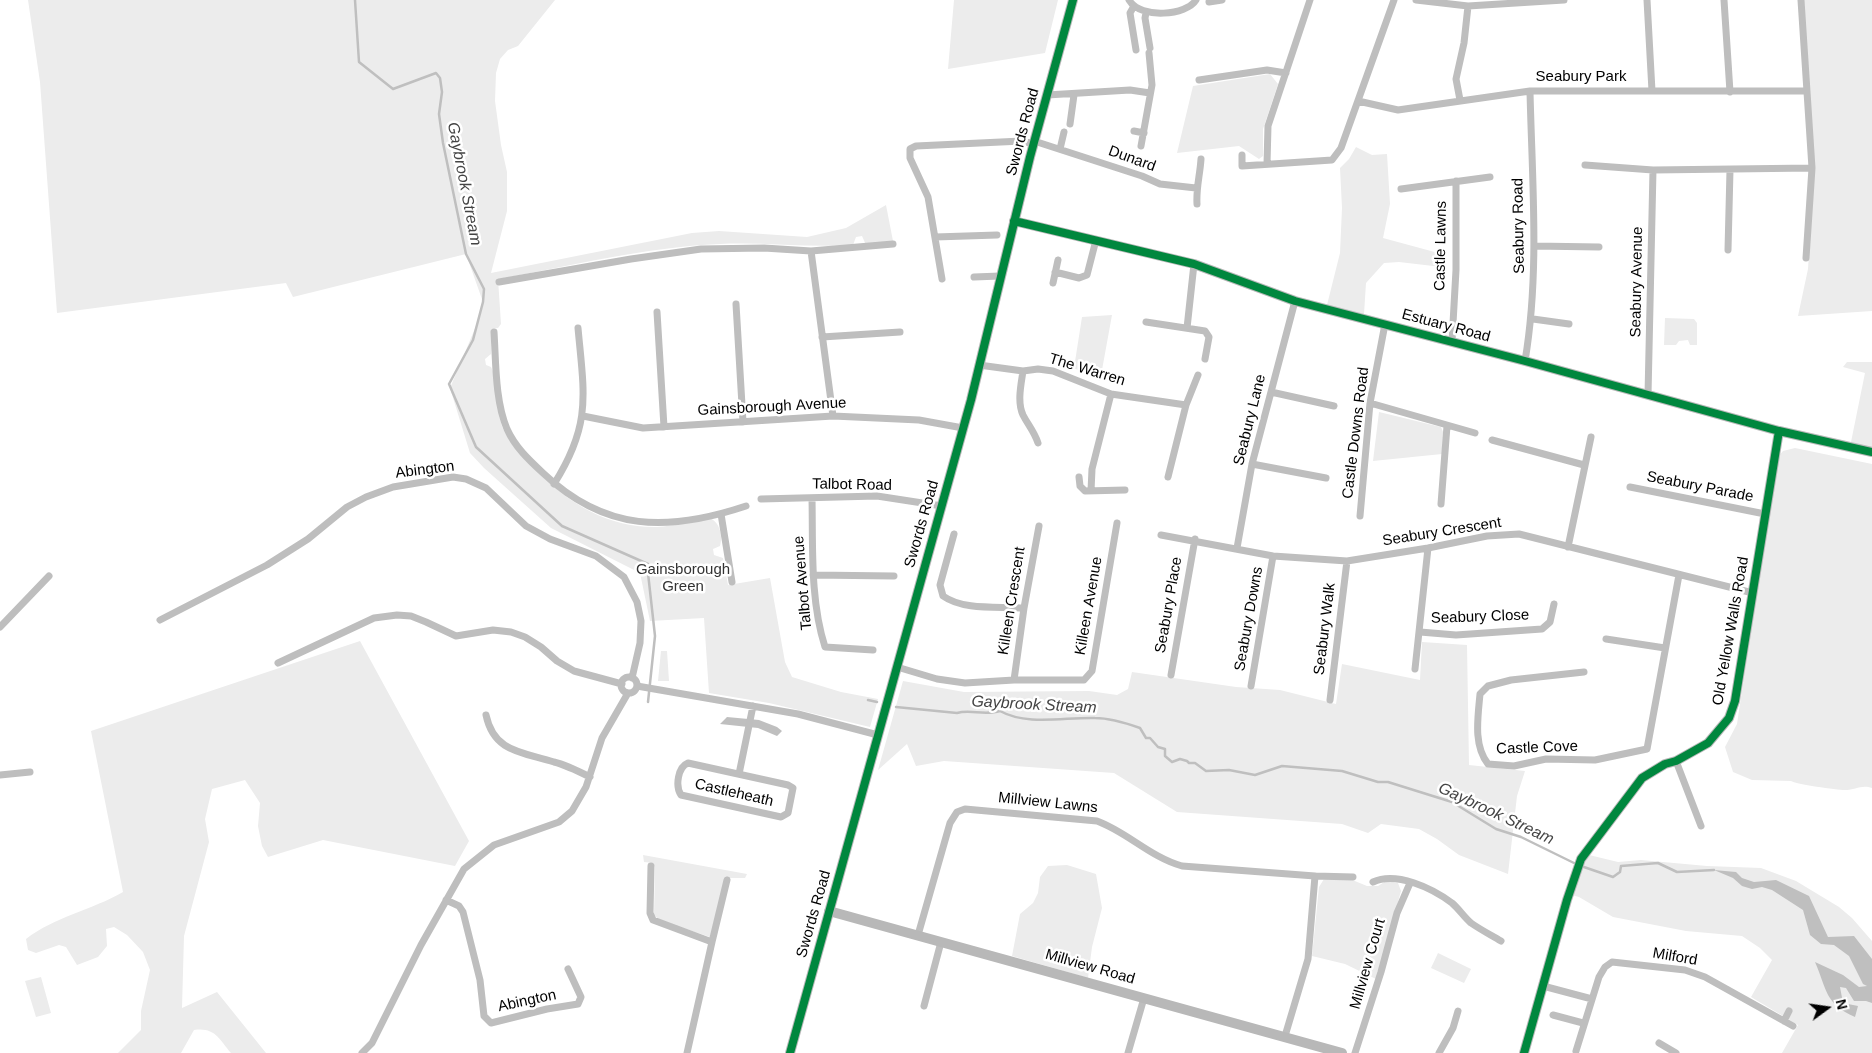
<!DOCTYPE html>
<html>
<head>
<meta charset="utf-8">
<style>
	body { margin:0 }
	#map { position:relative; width:1872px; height:1053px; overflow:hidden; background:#fff; font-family:Arial,sans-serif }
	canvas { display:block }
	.north { position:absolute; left:1802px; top:983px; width:50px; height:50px; -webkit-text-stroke:4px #fff; paint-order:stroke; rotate:76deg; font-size:14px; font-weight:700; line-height:20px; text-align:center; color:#000 }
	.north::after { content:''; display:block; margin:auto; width:18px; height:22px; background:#000; clip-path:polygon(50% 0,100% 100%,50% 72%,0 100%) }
</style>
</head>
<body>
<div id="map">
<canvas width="1872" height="1053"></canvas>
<div class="north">N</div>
</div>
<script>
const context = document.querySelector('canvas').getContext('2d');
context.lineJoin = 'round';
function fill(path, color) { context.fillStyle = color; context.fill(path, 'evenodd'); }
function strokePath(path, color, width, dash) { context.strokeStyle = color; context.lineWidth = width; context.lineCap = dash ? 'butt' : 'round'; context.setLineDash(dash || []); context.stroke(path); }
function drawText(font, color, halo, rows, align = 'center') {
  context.font = font + ' Arial,sans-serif'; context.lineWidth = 5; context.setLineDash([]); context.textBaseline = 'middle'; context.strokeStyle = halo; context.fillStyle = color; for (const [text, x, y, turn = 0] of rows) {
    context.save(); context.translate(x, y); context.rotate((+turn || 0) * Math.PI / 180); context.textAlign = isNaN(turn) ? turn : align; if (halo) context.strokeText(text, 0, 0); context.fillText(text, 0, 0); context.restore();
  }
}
const green = new Path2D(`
	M28 0H555L518 46 508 50 500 59 496 73 495 101 501 145 507 172V211L491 273 692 233 719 231 807 237 846 228 886 205 893 241 866 245 862 236 856 237 853 245C809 248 765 242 720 244 646 247 571 266 498 279L501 324 498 328 491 329V354L485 359 486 365 491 367C500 383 494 412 505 433 513 449 527 461 539 473 571 505 610 528 657 527 674 526 692 521 709 518 720 521 723 537 720 546L713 549 714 555 723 558 728 585 770 578 785 662 792 677 841 692 878 699 870 727 769 703 709 693 704 618 650 621 640 573 551 528 484 468 470 453 450 388 476 326 483 302 466 254 293 297 286 283 57 313 40 82Z
	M954 0H1058L1045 53 948 69Z
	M1804 0H1872V311L1798 316 1808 269 1814 175Z
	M1270 74 1278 84 1263 129V156L1259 159 1239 146 1177 153 1193 86Z
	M1356 147 1372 155 1387 154 1390 204 1383 238 1442 254V267L1399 262 1384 263 1366 283 1364 314 1327 305 1340 253 1342 208 1340 168 1349 159Z
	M1112 315 1100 381 1074 368 1082 317Z
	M1665 318 1694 319 1697 323V345H1690L1688 340 1679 341 1676 345H1664Z
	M1847 362H1872V448L1851 442 1865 373 1843 367Z
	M1379 412 1441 427 1443 432 1442 454 1373 461Z
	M1795 448 1872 464V788C1862 784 1855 790 1845 790 1837 790 1795 784 1791 781L1752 780 1733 772 1725 747 1737 724 1777 458 1783 451Z
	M360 641 469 841 455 866 323 840 268 857 262 846 258 826 260 803 245 780 212 789 205 819 209 842 184 936 182 1008 217 992 266 1053H231C219 1039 215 1027 194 1030L181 1053H118L141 1030V1011L150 970 143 952 127 935 114 927 106 929 107 946 98 957 77 965 66 947 59 945 36 953 28 950 26 939C54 917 92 910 123 892L91 731Z
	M1422 642 1467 645 1469 765 1525 771 1517 796 1508 874 1459 855 1437 839 1419 829 1381 824 1368 833 1342 824 1177 812 1114 773 944 761 916 766 907 744 878 770 903 681 964 692 1089 691 1117 695 1128 689 1132 672 1236 687 1280 690 1336 704 1342 664 1420 680Z
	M661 651H667L669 681H658Z
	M1585 854 1618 862 1641 860 1707 866 1761 868 1796 881 1839 907 1852 918 1872 941V1053H1782L1798 1025 1751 997 1772 960 1760 948 1742 936 1686 931 1613 917 1579 897 1568 894Z
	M643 855 747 874 745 878H726L710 937 659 920 654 915 655 867 653 863 644 862Z
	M1067 865 1096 874 1102 908 1092 947 1088 978 1012 956 1020 914 1033 903 1038 893 1040 877 1048 866Z
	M1324 879H1350L1367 886H1378L1386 881 1398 883 1401 891 1376 979 1345 964 1312 956 1319 887Z
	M1438 953 1471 969 1464 983 1431 968Z
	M41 977 51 1013 36 1017 25 981Z`);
const water = new Path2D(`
	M727 717 759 720 777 727 782 731 777 736 758 728 720 724Z
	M1714 870 1736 872 1742 878 1754 882 1776 880 1809 896 1828 937 1854 936 1872 959V1003L1866 1001H1854L1846 988 1840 987 1843 1003 1858 1006 1855 1017C1825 1004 1827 990 1815 962L1843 975 1859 987 1867 986 1863 984 1849 956 1834 945 1821 944 1810 935 1803 910 1772 890 1762 887 1752 889 1742 886 1733 878Z`);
const stream = new Path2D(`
	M355 0 359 62 393 89 436 73 440 78 442 92 439 114 443 143 466 254 484 289 483 302 473 340 449 384 476 447 562 526 648 564
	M647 564 655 636 648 702
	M868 700 877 702
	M896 707 957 713C971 709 984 716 1000 711 1027 726 1065 717 1095 718 1110 718 1126 723 1140 728L1146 738H1150L1158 747 1165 749V756L1172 762 1180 759 1187 761 1189 763H1195L1206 771 1229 770 1255 775 1282 766 1342 771 1378 782H1388L1452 802 1496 829 1521 837 1576 864
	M1581 866 1613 877 1620 872 1621 866 1658 863 1677 872 1714 870`);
const street = new Path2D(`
	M1129 0C1141 20 1187 15 1196 0
	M1416 0 1468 6 1564 0
	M1647 0 1652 91
	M1724 0 1730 92
	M1801 0 1812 168 1806 258
	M1209 2 1222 0
	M1134 6 1130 13 1136 50
	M1146 13 1145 18 1150 48
	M1199 80 1267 70 1286 73
	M1047 95 1130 90 1150 93
	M1460 100 1456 79 1464 43 1468 6
	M1358 101 1398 110 1530 91H1806
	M1070 124 1074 95
	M1134 131 1144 133
	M1034 141 1142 176 1160 184 1196 188
	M1141 146 1152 85 1149 53
	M1060 149 1064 132
	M1242 155V166L1332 160 1341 148 1394 0
	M1267 164 1268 126 1310 0
	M1585 165 1653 170 1812 168
	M1401 189 1490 177
	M1197 204C1196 188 1200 175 1201 159
	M935 237 997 235
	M1534 246 1599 247
	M1728 250 1730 170
	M811 251 833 416
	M1055 272 1079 278 1087 275 1096 240
	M974 277 1000 276
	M942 279 928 197 910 158V149L916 146 1022 141 1034 144
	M499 282 631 259 701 249 764 248 811 251 893 244
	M1053 283 1058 260
	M736 304 743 422
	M657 312 664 427
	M1533 319 1569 324
	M1146 322 1205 331 1209 337 1205 359
	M1187 328 1194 264
	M494 332C496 363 495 400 507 429 515 447 529 460 543 473 605 532 668 532 746 506
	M822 337 900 332
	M1452 341 1456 270V181
	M1525 361C1540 272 1532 181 1530 91
	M979 365 1023 371 1038 369 1053 371 1111 394 1186 405
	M1023 371C1021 385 1017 402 1023 415 1028 425 1034 431 1038 443
	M1271 392 1334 406
	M1648 395 1653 170
	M1370 403 1475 433
	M583 416 643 428 833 416 919 420 963 428
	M1492 440 1584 465
	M1252 464 1326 478
	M1079 477 1080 486 1085 491 1125 490
	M1168 477 1186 405 1198 375
	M554 484C592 424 584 394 578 328
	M1630 487 1765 514
	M1091 491 1092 469 1111 394
	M812 498C813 547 810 600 825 647L873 650
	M761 499 877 496 942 506
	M1441 504 1447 426
	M721 514 732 582
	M1360 516 1370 403 1385 324
	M954 534 940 585 943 596C964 611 999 606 1024 608
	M1161 535 1273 556 1347 561 1428 548 1487 536 1519 534 1753 593
	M1568 547 1591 437
	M1237 548 1252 464 1295 301
	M813 575 894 576
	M160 620 267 565 308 539 347 507 366 497 393 487 453 477 466 479 486 488 526 526 550 539 596 556 624 577 637 602 641 621 640 643 632 678
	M0 627 49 576
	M1420 632 1456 635 1542 629 1550 622 1554 604
	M1606 639 1665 648
	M278 663 374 618 397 615 411 616 426 622 456 636 493 630 511 632 525 637 541 647 557 661 574 671 622 684
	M897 667 937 679 965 683 1014 680H1084L1092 671 1117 523
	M1415 669 1428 548
	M1584 672 1511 680 1488 686 1480 694C1478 717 1473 745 1488 764L1514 766 1546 759 1595 760 1647 749 1679 575
	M1171 675 1195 539
	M621 685a8 8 0 1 1 16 0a8 8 0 1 1-16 0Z
	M1014 680 1024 608 1039 526
	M637 686 798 714 878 735
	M1251 686 1273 556
	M1330 700 1347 561
	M486 715C494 753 523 752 554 762 566 765 578 771 590 777
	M1676 761 1701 826
	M688 763 788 785 793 788 788 813 781 817 681 795C675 786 678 767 688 763Z
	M739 774 753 706
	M0 775 30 772
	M651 866 650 913 653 920 712 942 727 880
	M1373 882C1396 871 1432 888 1452 903 1459 909 1464 917 1471 923 1481 930 1491 935 1501 941
	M446 900 459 906 463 912 480 980 484 1016 491 1023 547 1009 578 1004 581 997 568 969
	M918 935 950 823 957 812 965 809 1097 821C1127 832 1150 857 1182 866L1315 876 1353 877
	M1543 986 1592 999
	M924 1006 941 942
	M1553 1015 1583 1023
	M1784 1021 1789 1011
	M1285 1036 1308 959 1315 876
	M1659 1043 1676 1053
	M1576 1051 1599 977 1605 967 1612 962 1685 970 1705 977 1793 1026
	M362 1053 372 1043 421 945 464 869 494 845 559 822 572 811 586 787 602 738 628 693
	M687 1053 712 942
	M1128 1053 1144 998
	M1355 1053 1381 972 1397 913 1410 883
	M1439 1053 1453 1028 1458 1011`);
const secondary = new Path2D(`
	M1014 221 1194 264 1295 301 1525 361 1779 431 1872 452
	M829 911 1342 1053
	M790 1053 971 400 1030 157 1073 0
	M1524 1053 1567 900 1581 859 1642 778 1665 764 1676 761 1708 743 1729 718 1735 701 1779 431`);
const cycleway = new Path2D(`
	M1014 221 1194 264 1295 301 1525 361 1779 431 1872 452
	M790 1053 971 400 1030 157 1073 0
	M1524 1053 1567 900 1581 859 1642 778 1665 764 1676 761 1708 743 1729 718 1735 701 1779 431`);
const streetNames = [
	["Seabury Park",1581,77],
	["Swords Road",1023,132,-75],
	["Dunard",1132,159,20],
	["Seabury Road",1519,226,-91],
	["Castle Lawns",1441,246,-89],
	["Seabury Avenue",1637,282,-89],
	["Estuary Road",1446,326,15],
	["The Warren",1087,370,17],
	["Gainsborough Avenue",772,407,-3],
	["Seabury Lane",1250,420,-76],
	["Castle Downs Road",1356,433,-83],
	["Abington",425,470,-7],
	["Talbot Road",852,485,1],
	["Seabury Parade",1700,487,11],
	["Swords Road",922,524,-74],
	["Seabury Crescent",1442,532,-9],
	["Talbot Avenue",803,583,-95],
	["Killeen Crescent",1012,601,-81],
	["Seabury Place",1169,605,-80],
	["Killeen Avenue",1089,606,-80],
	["Seabury Close",1480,617,-2],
	["Seabury Downs",1249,619,-80],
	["Seabury Walk",1325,629,-83],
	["Old Yellow Walls Road",1731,631,-80],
	["Castle Cove",1537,748,-2],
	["Castleheath",734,793,13],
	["Millview Lawns",1048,803,6],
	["Swords Road",814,914,-74],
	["Milford",1675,957,10],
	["Millview Court",1368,964,-74],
	["Millview Road",1090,967,16],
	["Abington",527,1001,-12]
];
const parkNames = [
	["Gainsborough",683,570],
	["Green",683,587]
];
const waterNames = [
	["Gaybrook Stream",464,184,79],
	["Gaybrook Stream",1034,705,3],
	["Gaybrook Stream",1496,814,25]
];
fill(green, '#ececec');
fill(water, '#bfbfbf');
strokePath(stream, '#bfbfbf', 2.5);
strokePath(street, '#bebebe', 7);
strokePath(secondary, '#b8b8b8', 10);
strokePath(cycleway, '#00873e', 8);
drawText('15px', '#000', '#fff', streetNames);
drawText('15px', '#333', '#fff', parkNames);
drawText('italic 16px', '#444', '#fff', waterNames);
</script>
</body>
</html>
